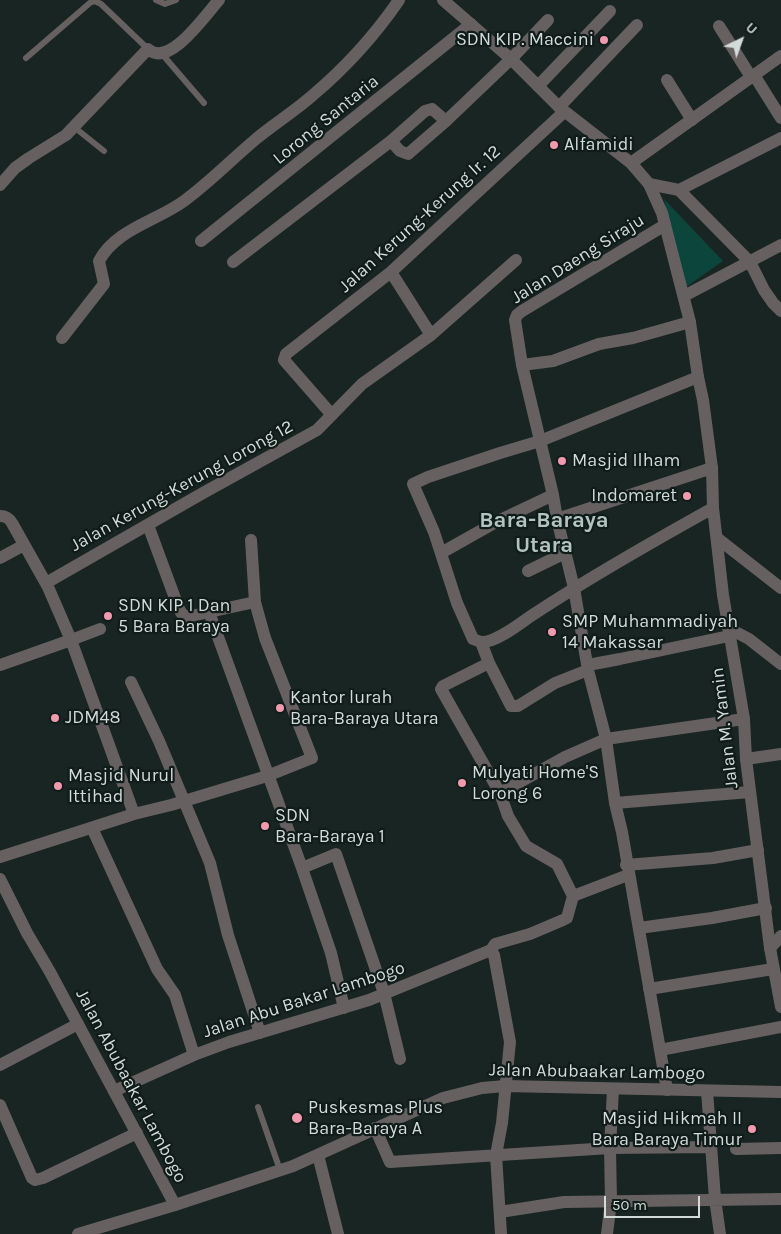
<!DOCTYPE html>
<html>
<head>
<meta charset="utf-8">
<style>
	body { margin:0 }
	#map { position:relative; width:781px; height:1234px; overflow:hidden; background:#182522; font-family:Karla,sans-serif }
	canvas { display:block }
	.north { position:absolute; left:716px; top:15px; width:50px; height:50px; -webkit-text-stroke:4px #0f1c19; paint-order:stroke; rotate:42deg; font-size:14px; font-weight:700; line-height:20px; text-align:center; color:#d3dbd9 }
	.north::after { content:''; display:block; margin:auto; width:18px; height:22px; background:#d3dbd9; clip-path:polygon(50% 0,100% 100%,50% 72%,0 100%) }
	.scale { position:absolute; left:604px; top:1196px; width:96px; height:22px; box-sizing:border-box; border:2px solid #d3dbd9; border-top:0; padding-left:6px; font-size:15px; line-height:18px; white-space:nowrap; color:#d3dbd9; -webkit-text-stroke:4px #0f1c19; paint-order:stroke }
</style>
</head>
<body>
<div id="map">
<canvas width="781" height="1234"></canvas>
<div class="north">U</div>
<div class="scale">50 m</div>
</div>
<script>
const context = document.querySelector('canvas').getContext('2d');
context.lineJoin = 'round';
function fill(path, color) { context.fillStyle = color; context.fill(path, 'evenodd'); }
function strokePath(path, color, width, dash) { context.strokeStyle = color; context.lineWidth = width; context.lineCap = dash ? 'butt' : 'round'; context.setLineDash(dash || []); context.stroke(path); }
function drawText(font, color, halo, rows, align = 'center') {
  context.font = font + ' Karla,sans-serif'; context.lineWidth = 4.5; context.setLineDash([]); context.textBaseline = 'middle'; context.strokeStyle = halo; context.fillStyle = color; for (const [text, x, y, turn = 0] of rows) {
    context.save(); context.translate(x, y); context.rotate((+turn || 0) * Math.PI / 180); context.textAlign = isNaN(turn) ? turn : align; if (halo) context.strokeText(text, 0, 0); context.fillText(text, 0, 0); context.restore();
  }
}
const green = new Path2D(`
	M664 199 723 261 686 287Z`);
const service = new Path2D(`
	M156 0 165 4 176 0
	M162 54 204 103
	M26 58 91 2 95 1 101 4 148 49
	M74 127 104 151
	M258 1107 280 1170`);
const minor = new Path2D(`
	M719 26 751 77
	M754 75 781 118
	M667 80 692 120
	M538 86 610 11
	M559 107 637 25
	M446 121 511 59 548 20
	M649 184 679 190 750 262 764 290 773 303 781 311
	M0 185 15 168 29 158 66 135 148 49C169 69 206 14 219 0
	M679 190 781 138
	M665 225 522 311 517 315 515 320 522 365 553 495 557 519 574 588 588 670 606 739 615 803 622 832 667 1090
	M201 241 471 24
	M233 262 391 141 425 111 432 109 446 121 408 154 400 151 391 141
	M391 272 431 335
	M684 296 781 245
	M62 338 104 284 99 261C116 229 157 221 184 201 210 182 232 159 256 139 274 124 295 111 313 95 346 67 375 35 399 0
	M522 365 553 361 599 344 633 338 690 322
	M332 415 284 360 286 354 391 272 564 112
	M0 516C6 516 9 518 12 523L48 587 71 640 0 665
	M557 519 712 468
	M148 525 179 609 182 614 187 617 209 612
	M717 538 781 588
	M441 553 496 522 553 495
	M0 558 24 545
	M528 571 565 553
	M46 583 203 493 317 430 362 384 431 335 516 260
	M255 602 209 612 302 868 331 953 344 1008
	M728 628 749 639 781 664
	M100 629 71 640 134 814
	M481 642 473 639 457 603 434 532 413 484 428 477 500 453 540 441 698 377
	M489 663 511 706H518L555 683 588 670
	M588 665 620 659 729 636
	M131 682 159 741 210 863 228 935 260 1033
	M746 759 781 754
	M500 793 565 757 606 739 744 719
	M615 803 750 792
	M92 828 157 969 175 995 194 1055
	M0 857 134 814 171 805 267 776 312 758 265 638 255 602 251 540
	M626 865 713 858 758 850
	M302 868 336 854 384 993 400 1059
	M628 875 573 896 557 864 526 846 508 816 500 793 441 689 443 686 489 663 481 642C494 643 517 626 528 618 588 578 650 543 713 508
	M639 928 712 918 766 908
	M770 948 781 936
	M491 950 494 955 510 1042 502 1123 496 1155 501 1234
	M649 989 773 969
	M660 1050 781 1027
	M0 1065 78 1024
	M114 1091 194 1055 229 1042 369 1000 491 950 495 944 530 934 563 920 567 918 573 896
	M707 1091 715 1199 720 1234
	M0 1105 32 1178 35 1180 43 1178 137 1133
	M375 1128 390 1162 610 1148 710 1147
	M736 1149 781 1148
	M318 1155 338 1234
	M500 1212 564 1202 781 1199
	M78 1234 175 1205
	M607 1234 611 1201 610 1148 613 1089`);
const tertiary = new Path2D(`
	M443 0 511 59 559 107 631 163 649 184 662 213 690 322 698 377 703 400 712 468 713 508 723 595 744 719 746 759 770 948 781 1007
	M631 163 781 56
	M0 879 27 933 50 972 175 1205 293 1166 443 1098 482 1088 505 1086 781 1092`);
const markers = [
	[604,40,5,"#f29aad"],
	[554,145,5,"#f29aad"],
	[562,461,5,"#f29aad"],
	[687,496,5,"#f29aad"],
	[108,616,5,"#f29aad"],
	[552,632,5,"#f29aad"],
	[280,708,5,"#f29aad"],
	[55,718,5,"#f29aad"],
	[462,783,5,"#f29aad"],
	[58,786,5,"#f29aad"],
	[265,826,5,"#f29aad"],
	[297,1118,6,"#f29aad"],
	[752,1129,5,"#f29aad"]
];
const poiNames = [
	["SDN KIP. Maccini",594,40,"right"],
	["Alfamidi",564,145],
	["Masjid Ilham",572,461],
	["Indomaret",677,496,"right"],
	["SDN KIP 1 Dan",118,606],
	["5 Bara Baraya",118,627],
	["SMP Muhammadiyah",562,622],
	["14 Makassar",562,643],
	["Kantor lurah",290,698],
	["Bara-Baraya Utara",290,719],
	["JDM48",65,718],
	["Mulyati Home'S",472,773],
	["Lorong 6",472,794],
	["Masjid Nurul",68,776],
	["Ittihad",68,797],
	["SDN",275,816],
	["Bara-Baraya 1",275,837],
	["Puskesmas Plus",308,1108],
	["Bara-Baraya A",308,1129],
	["Masjid Hikmah II",742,1119,"right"],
	["Bara Baraya Timur",742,1140,"right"]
];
const streetNames = [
	["Lorong Santaria",326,120,-39],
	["Jalan Kerung-Kerung lr. 12",420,219,-42],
	["Jalan Daeng Siraju",578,259,-32],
	["Jalan Kerung-Kerung Lorong 12",182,486,-29],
	["Jalan M. Yamin",725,728,-97],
	["Jalan Abu Bakar Lambogo",304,1000,-18],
	["Jalan Abubaakar Lambogo",597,1072,1],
	["Jalan Abubaakar Lambogo",131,1086,62]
];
const districtNames = [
	["Bara-Baraya",544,521],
	["Utara",544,546]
];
fill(green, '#0c453c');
strokePath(service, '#676061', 6);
strokePath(minor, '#676061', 12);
strokePath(tertiary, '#676061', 12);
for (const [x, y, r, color] of markers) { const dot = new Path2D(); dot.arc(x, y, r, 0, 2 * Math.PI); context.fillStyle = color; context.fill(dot); strokePath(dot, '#0f1c19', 2); }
drawText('18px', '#d3dbd9', '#0f1c19', poiNames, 'left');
drawText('18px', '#d3dbd9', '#0f1c19', streetNames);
drawText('bold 22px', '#b3c4c0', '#0f1c19', districtNames);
</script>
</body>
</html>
